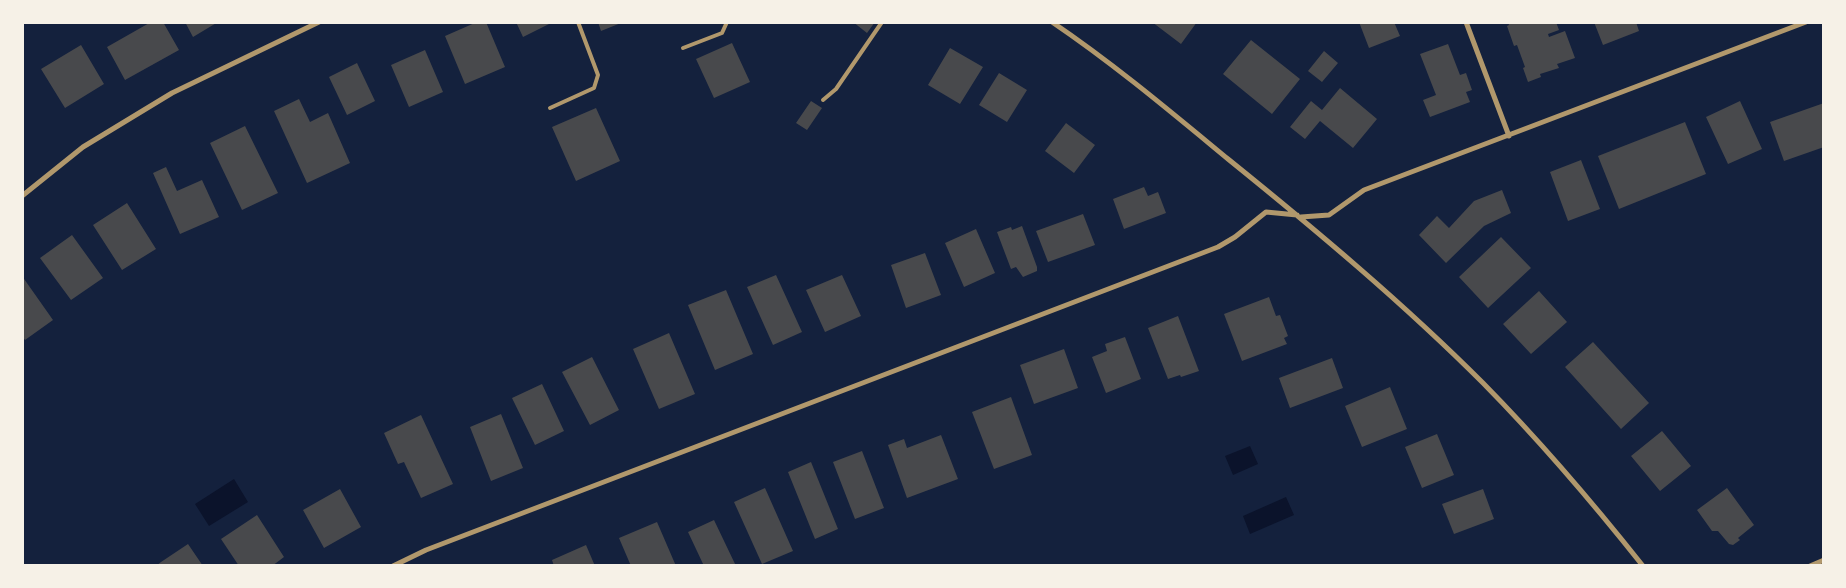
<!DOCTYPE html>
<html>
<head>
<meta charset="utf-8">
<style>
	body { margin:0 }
	#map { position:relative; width:1846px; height:588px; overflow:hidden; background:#14213d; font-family:Rubik,sans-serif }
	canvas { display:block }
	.frame { position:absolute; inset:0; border:24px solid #f6f1e7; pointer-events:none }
</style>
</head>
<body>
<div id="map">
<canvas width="1846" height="588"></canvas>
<div class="frame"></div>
</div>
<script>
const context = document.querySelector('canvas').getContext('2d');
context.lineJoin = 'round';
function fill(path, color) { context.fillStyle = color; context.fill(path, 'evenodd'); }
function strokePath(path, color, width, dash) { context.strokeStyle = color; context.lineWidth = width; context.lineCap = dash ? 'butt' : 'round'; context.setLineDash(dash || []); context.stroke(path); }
const water = new Path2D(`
	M1250 446 1258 464 1233 475 1225 456Z
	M234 479 248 502 209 526 195 504Z
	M1286 497 1294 515 1250 534 1243 516Z`);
const building = new Path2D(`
	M151 22H163L179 50 125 80 107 47Z
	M185 22H218L193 37Z
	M477 22H486L505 67 465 84 445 36Z
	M516 22H553L523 37Z
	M598 22H621V23L601 31Z
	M853 22H875L867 33Z
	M1152 22H1197L1181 44Z
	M1359 22H1394L1400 36 1369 48Z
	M1508 22H1556L1559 30 1548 34 1549 37 1565 31 1575 58 1557 64 1559 68 1540 74 1541 77 1528 82 1523 68 1525 67 1517 45 1514 46 1507 26 1509 25Z
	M1594 22H1636L1639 31 1603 45Z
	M1251 40 1300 79 1272 114 1223 74Z
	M732 43 750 82 714 98 696 59Z
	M1448 44 1460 75 1466 73 1472 90 1466 92 1470 102 1430 117 1423 100 1436 95 1420 54Z
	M81 45 104 84 65 108 41 69Z
	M950 48 983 67 960 104 928 85Z
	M425 50 443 92 409 107 391 65Z
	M1324 51 1338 63 1322 82 1308 71Z
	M357 63 375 101 347 115 329 77Z
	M999 73 1027 90 1007 122 979 105Z
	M1340 88 1377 119 1353 148 1320 121 1305 139 1290 127 1311 101 1322 110Z
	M299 99 310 122 328 113 350 163 307 183 274 111Z
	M811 101 822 108 807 130 796 123Z
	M1740 101 1762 149 1728 164 1706 117Z
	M1824 103V147L1784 161 1770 122Z
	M596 108 620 161 576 181 552 127Z
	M1685 122 1706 174 1619 209 1598 156Z
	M1066 123 1095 145 1074 173 1045 151Z
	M245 126 278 193 242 210 210 143Z
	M1581 160 1600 209 1568 221 1550 172Z
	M166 167 177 191 202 180 219 217 180 234 153 173Z
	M1144 187 1148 196 1158 192 1166 213 1124 229 1113 199Z
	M1502 190 1511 213 1484 226 1446 263 1419 235 1437 216 1449 228 1474 201Z
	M127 203 156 249 122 270 93 225Z
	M1083 214 1095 245 1048 262 1036 231Z
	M1022 226 1037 267V271L1023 277 1016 267 1011 269 997 232 1011 227 1012 230Z
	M976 229 995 273 964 287 945 243Z
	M72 235 103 278 71 300 40 258Z
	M1501 237 1531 268 1488 308 1459 277Z
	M925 253 941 295 906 308 891 265Z
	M776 275 802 332 773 345 747 287Z
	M842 275 861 316 825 332 806 290Z
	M22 276 53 320 25 340 22 336Z
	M726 290 753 354 715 370 688 305Z
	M1539 291 1567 322 1531 354 1503 324Z
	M1269 297 1276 316 1280 315 1288 336 1284 338 1287 344 1242 361 1224 314Z
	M1178 316 1199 371 1181 377 1180 375 1168 379 1148 328Z
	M669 333 695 394 659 409 633 349Z
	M1125 337 1141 379 1106 393 1092 357 1107 351 1105 344Z
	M1593 342 1649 403 1621 429 1565 367Z
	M1064 349 1078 388 1034 404 1020 365Z
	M592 357 619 410 590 425 562 372Z
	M1332 358 1343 388 1290 408 1279 378Z
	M542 384 564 431 535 445 512 398Z
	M1390 387 1407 429 1362 447 1345 406Z
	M1011 397 1032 455 994 469 972 412Z
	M501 414 523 468 491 481 470 427Z
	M421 415 453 484 421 498 404 462 398 464 384 433Z
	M1662 431 1691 466 1660 491 1631 456Z
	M1437 434 1454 475 1422 488 1405 447Z
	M941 435 958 479 907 498 888 445 904 439 907 448Z
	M862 451 884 508 855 519 833 462Z
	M811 462 838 529 815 539 788 472Z
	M765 488 793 551 762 564 734 502Z
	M1727 488 1754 525 1738 538 1740 540 1733 545 1729 544 1718 531H1712L1697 510Z
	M340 489 361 527 324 548 303 510Z
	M1483 489 1494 519 1454 534 1442 504Z
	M257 515 284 557 272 566H239L221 539Z
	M714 520 736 566H704L688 532Z
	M657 522 676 566H631L619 538Z
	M188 544 203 566H156L161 562Z
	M586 545 595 566H554L552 560Z`);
const service = new Path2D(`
	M683 48 722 33 727 22
	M823 100 836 89 882 22
	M550 108 594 88 598 75 578 22`);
const minor = new Path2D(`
	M1052 22C1114 64 1171 112 1228 159 1316 230 1403 303 1483 383 1540 441 1593 503 1643 566
	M1466 22 1509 136
	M22 196 83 147 172 93 319 22
	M1301 217 1329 215 1364 190 1806 22
	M393 566 426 550 1218 247 1235 237 1266 212 1297 215
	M1810 566 1824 560`);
fill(water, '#0b132b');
fill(building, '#48494c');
strokePath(service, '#b1986c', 4);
strokePath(minor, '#b1986c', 5);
</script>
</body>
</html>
